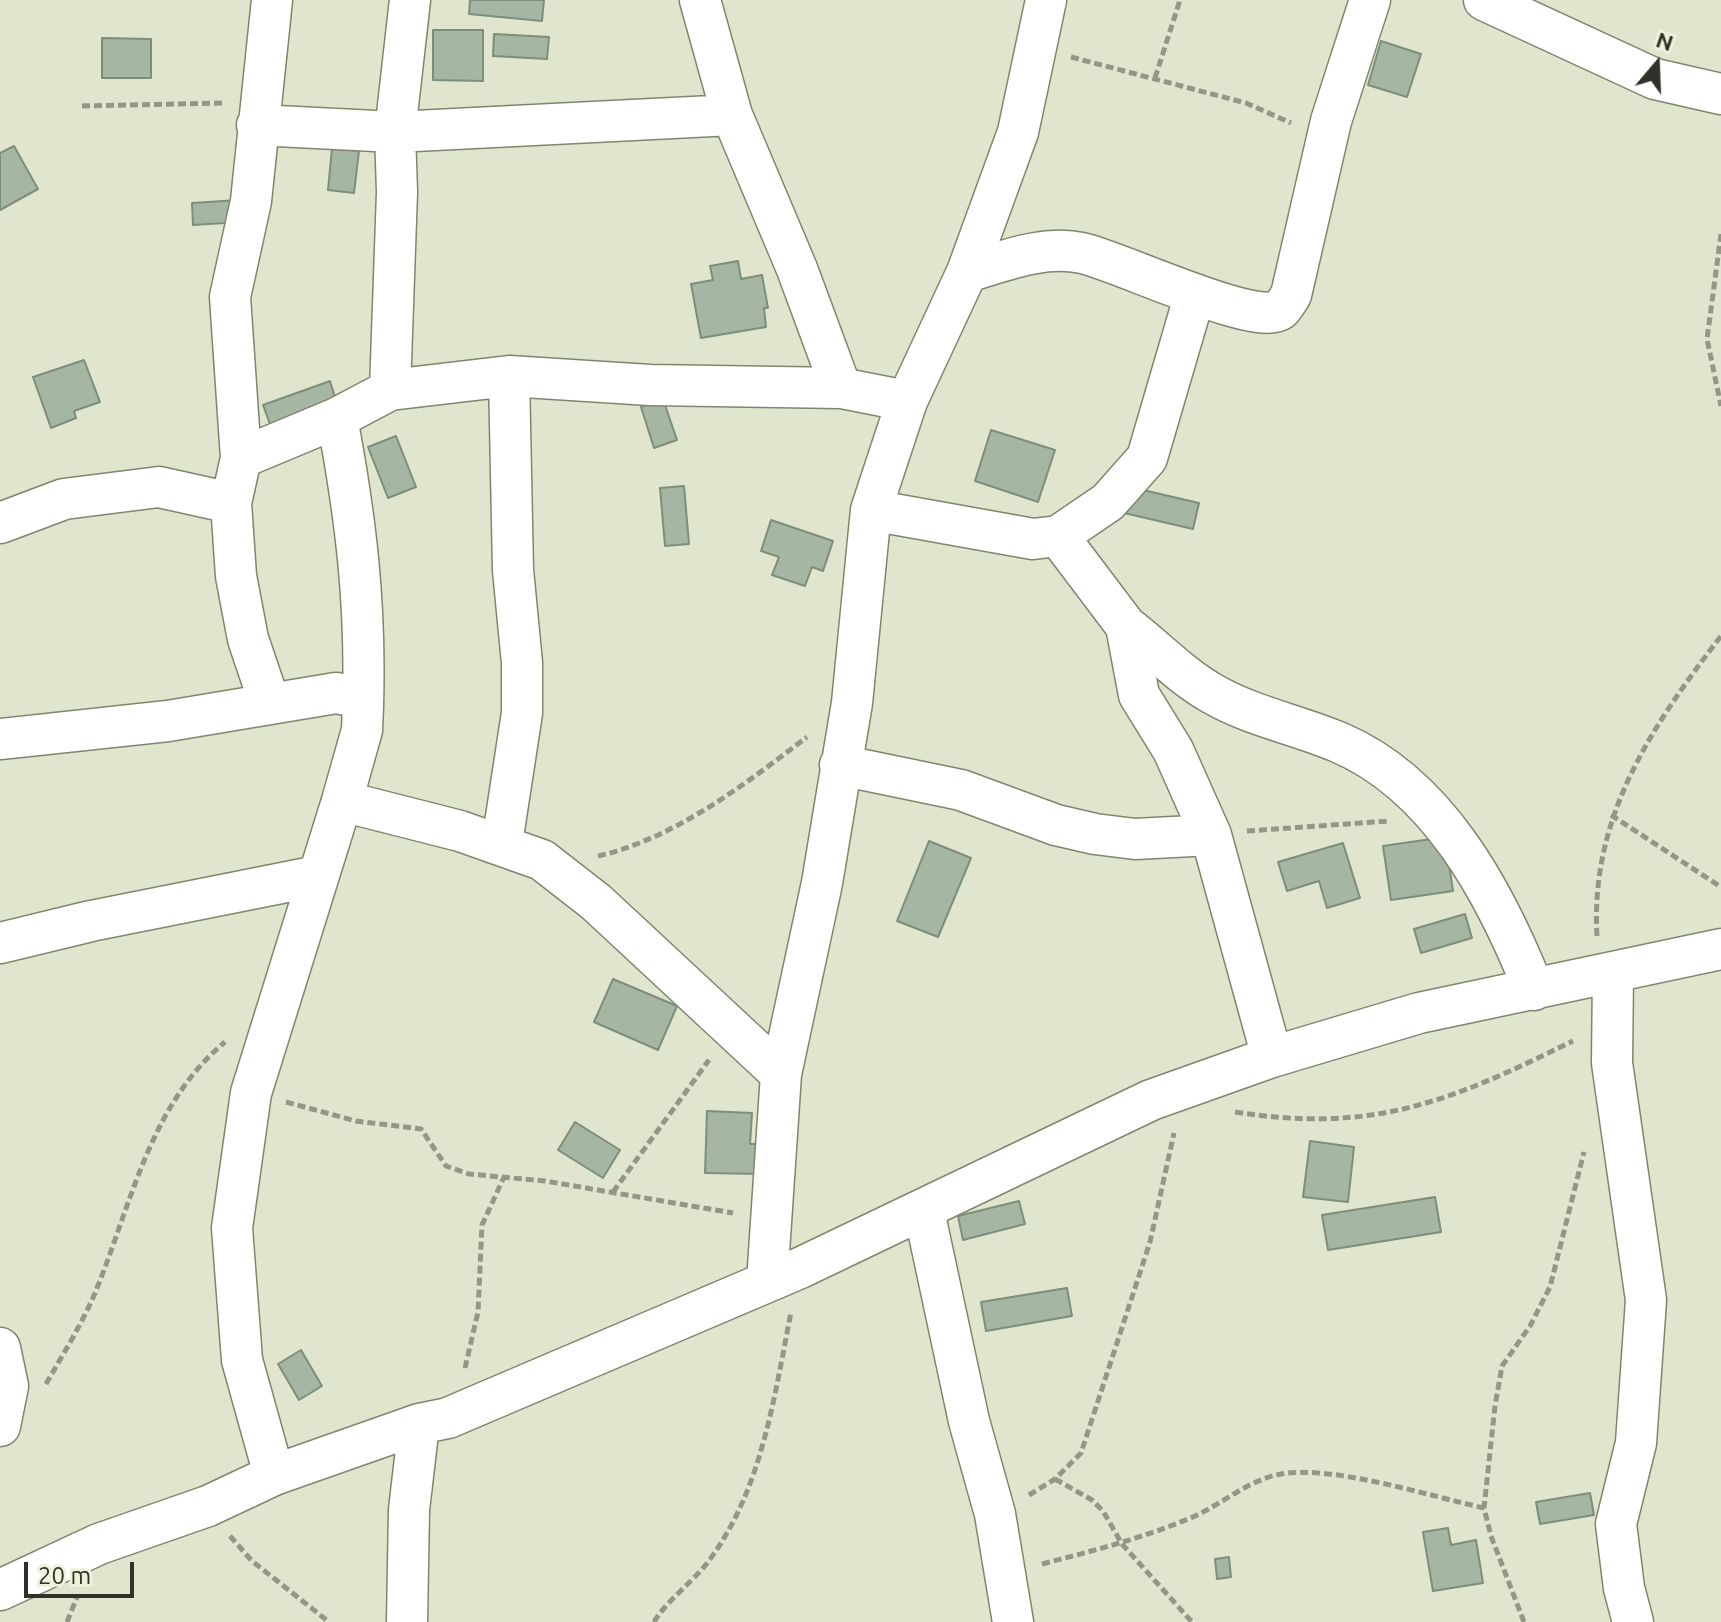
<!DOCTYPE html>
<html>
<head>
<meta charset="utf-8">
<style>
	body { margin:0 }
	#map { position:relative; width:1721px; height:1622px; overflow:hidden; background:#e0e6cd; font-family:Ubuntu,sans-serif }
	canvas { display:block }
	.north { position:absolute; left:1617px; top:24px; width:80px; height:80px; -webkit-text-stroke:6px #edf3da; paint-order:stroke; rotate:19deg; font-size:22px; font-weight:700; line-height:32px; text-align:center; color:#2f3228 }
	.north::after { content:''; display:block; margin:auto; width:28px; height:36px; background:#2f3228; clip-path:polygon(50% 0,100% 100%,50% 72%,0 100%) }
	.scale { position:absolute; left:24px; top:1562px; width:110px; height:36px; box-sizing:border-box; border:4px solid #2f3228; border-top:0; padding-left:10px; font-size:24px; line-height:28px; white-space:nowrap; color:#2f3228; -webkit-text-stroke:6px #edf3da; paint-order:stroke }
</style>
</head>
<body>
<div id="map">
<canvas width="1721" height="1622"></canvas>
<div class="north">N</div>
<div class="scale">20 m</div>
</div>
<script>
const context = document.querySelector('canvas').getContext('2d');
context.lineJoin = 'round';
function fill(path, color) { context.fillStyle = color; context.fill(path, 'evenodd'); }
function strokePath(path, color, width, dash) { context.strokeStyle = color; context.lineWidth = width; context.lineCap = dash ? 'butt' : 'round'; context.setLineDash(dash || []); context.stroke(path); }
const building = new Path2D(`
	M470 0H544L542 21 469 14Z
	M433 30H483V81L433 80Z
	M494 34 549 37 547 59 493 56Z
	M102 38 151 39V78H102Z
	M1381 41 1421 54 1407 97 1368 85Z
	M14 146 38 189 0 210V153Z
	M332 148 359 151 354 193 328 190Z
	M239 200 241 222 193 225 192 203Z
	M738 261 741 279 762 275 768 308H764L766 327 701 338 691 284 713 280 710 266Z
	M84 360 100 402 74 411 76 418 51 428 33 377Z
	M330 381 337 404 271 427 263 405Z
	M663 399 677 440 654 448 641 407Z
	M991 430 1055 450 1038 502 975 481Z
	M396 436 416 487 388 498 368 447Z
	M684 486 689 544 665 546 660 488Z
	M1130 487 1199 503 1193 529 1124 513Z
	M771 520 833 541 823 571 812 567 805 586 772 575 779 557 761 551Z
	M1445 837 1453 891 1391 900 1383 846Z
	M929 841 971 858 938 937 897 921Z
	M1343 843 1360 898 1327 908 1319 881 1287 891 1278 862Z
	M1465 914 1472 938 1421 953 1414 929Z
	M613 979 677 1006 658 1050 594 1022Z
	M707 1111 752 1113 750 1144H763L762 1174 705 1173Z
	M575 1122 620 1150 603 1178 558 1150Z
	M1310 1141 1354 1147 1348 1202 1303 1197Z
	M1435 1197 1441 1232 1328 1250 1322 1215Z
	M1019 1201 1025 1224 963 1240 958 1216Z
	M1067 1288 1072 1316 986 1331 981 1302Z
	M301 1350 322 1386 299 1400 278 1364Z
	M1590 1493 1594 1515 1540 1524 1536 1502Z
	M1448 1528 1451 1545 1476 1540 1483 1583 1433 1591 1423 1532Z
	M1229 1557 1231 1577 1217 1579 1215 1559Z`);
const path = new Path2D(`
	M1071 57 1246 103 1291 123
	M1155 78 1180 0
	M82 106 225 103
	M1721 234 1707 339 1721 406
	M1611 815 1721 887
	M1247 831 1389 821
	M598 856C676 838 745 784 807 737
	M1597 936C1590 817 1652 726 1721 636
	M286 1102 356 1121 421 1129 446 1166 469 1174 545 1181 733 1213
	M1235 1112C1374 1134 1451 1101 1573 1041
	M613 1192 709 1060
	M465 1368 478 1312 482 1225 504 1177
	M46 1384C63 1354 82 1324 95 1293 131 1206 149 1105 225 1042
	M1055 1479 1092 1500 1103 1511 1122 1544 1192 1622
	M1029 1495 1055 1479 1081 1453 1150 1242 1174 1133
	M230 1536 252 1561 329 1622
	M1042 1564C1092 1551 1140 1539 1188 1519 1219 1507 1247 1480 1281 1474 1334 1465 1429 1496 1484 1508
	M67 1622 77 1597
	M654 1622C668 1599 691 1584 708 1562 762 1490 774 1398 791 1312
	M1524 1622 1491 1536 1484 1508 1495 1406 1502 1366 1530 1326 1550 1287 1584 1152`);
const street = new Path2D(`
	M700 0 732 115 797 269 841 388
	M1484 0 1655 79 1721 94
	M257 125 395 132 732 115
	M967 272C1004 261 1043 245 1082 253 1116 260 1256 327 1280 310 1284 307 1288 299 1291 295L1331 121 1370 0
	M390 390 397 192 395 132 410 0
	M337 418C356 519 366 603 363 706
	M241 458 337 418 390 390 509 376 650 385 841 388 907 401
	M871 510 1033 539 1058 536 1108 502 1147 458 1195 294
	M0 523 64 499 159 487 231 503
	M1058 536 1126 626 1139 695 1173 750 1211 835 1272 1057
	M1126 626C1155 648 1181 676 1213 694 1251 716 1298 725 1338 742 1438 784 1496 894 1534 990
	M270 704 248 639 236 576 231 503 241 458 230 297 251 201 272 0
	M0 739 168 721 336 693 352 696 363 706 362 730 342 801 251 1093 232 1228 242 1360 274 1475
	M840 765 961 790 1056 825 1095 834 1135 839 1211 835
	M342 801 460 831 542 860 596 902 781 1074
	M502 843 522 713V663L513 570 509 376
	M0 943 91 921 317 876
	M1613 974 1612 1063 1646 1300 1636 1443 1616 1524 1624 1588 1633 1622
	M924 1211 969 1421 995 1514 1013 1622
	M767 1282 781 1074 822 883 852 703 871 510 907 401 967 272 1018 132 1046 0
	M0 1348 8 1386 0 1426
	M0 1590 99 1544 208 1506 274 1475 419 1424 448 1418 800 1268 1151 1100 1272 1057 1419 1013 1721 949
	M407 1622 409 1510 419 1424`);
fill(building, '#a5b6a3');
strokePath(building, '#7d8e7b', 2);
strokePath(street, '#80856e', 43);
strokePath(path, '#939886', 5, [8, 4]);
strokePath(street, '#fff', 40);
</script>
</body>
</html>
